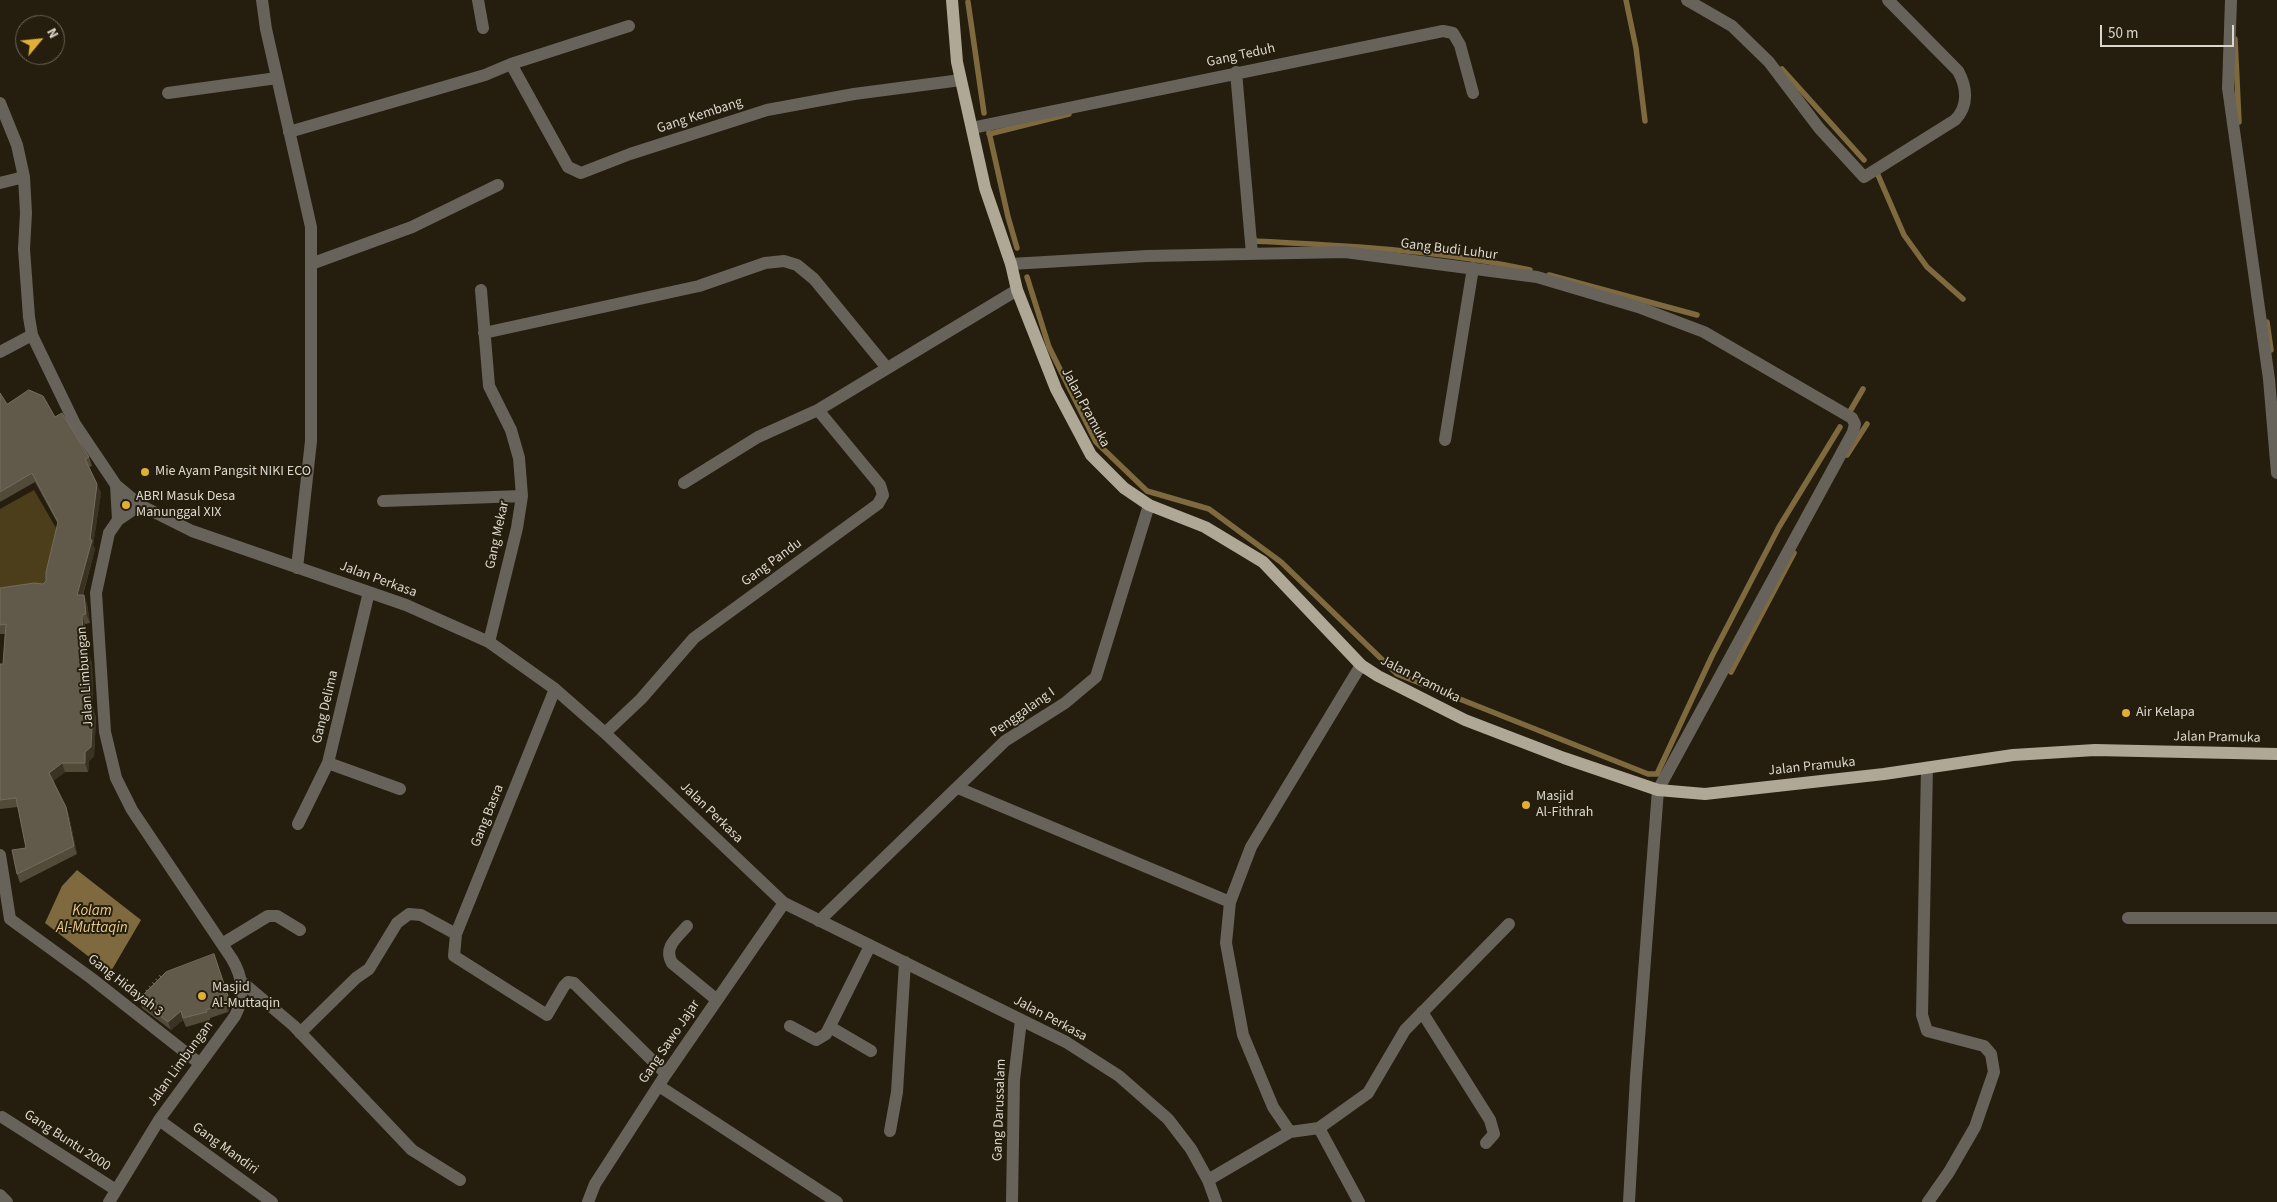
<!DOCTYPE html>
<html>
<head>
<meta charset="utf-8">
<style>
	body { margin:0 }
	#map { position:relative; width:2277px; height:1202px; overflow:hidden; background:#251e0e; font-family:"Source Sans 3",sans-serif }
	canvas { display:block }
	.north { position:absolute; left:15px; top:15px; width:50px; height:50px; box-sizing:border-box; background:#251e0e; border:1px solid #6e685a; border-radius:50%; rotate:62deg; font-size:14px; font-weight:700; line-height:20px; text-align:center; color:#dcd7cd }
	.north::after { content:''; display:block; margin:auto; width:18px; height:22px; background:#e0af34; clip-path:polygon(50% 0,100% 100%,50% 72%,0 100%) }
	.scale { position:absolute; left:2100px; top:25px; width:134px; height:22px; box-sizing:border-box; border:2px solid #dcd7cd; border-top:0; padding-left:6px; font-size:15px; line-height:18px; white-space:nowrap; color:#dcd7cd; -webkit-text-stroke:4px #251e0e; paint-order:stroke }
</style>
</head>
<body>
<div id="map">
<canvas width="2277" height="1202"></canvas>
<div class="north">N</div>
<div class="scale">50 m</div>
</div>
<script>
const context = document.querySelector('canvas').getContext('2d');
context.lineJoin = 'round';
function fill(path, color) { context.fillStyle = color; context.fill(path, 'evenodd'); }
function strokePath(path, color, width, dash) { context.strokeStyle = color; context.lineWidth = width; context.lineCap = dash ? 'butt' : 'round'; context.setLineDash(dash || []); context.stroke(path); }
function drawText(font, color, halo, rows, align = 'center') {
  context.font = font + ' "Source Sans 3",sans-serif'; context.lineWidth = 4; context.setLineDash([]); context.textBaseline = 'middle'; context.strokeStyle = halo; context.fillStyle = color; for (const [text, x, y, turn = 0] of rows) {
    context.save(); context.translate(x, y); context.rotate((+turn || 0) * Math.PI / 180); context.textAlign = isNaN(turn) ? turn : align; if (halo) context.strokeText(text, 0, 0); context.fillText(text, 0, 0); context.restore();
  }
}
const green = new Path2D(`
	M34 490 59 533 44 591 0 597V509Z`);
const water = new Path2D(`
	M77 870 141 920 110 973 45 923 62 886Z`);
const stream = new Path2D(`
	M1626 0 1636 48 1645 121
	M968 2 984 113
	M2235 39 2239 122
	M1782 69 1864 160
	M989 132 1008 217 1017 248
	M989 134 1069 114
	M1878 175 1904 235 1927 267 1963 299
	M1254 239V241C1347 246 1440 250 1530 270
	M1549 275 1697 315
	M1027 277 1049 347 1096 442 1147 491 1209 509 1281 562 1397 674 1648 774H1658
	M2267 322 2271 350
	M1849 413 1863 389
	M1847 455 1867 424
	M1731 672 1794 553
	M1657 774 1712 656 1779 527 1840 427`);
const path = new Path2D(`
	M143 995 161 975 163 978`);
const minor = new Path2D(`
	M262 0 266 29 311 227V441L297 568
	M478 0 483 28
	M1687 0 1732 26 1769 62 1819 128 1864 177 1955 120C1969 106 1967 87 1958 71L1888 0
	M2231 0 2228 88 2269 379 2277 473
	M511 64 568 167 581 173 630 154 767 110 854 94 961 80
	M1236 72 1252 254
	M168 93 277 78
	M0 103 17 145 24 177 26 213 24 249 29 317 32 335 75 424 116 485 118 520 109 533 96 593 105 732 116 778 132 810 232 959C243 977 245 997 235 1016L159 1120 109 1202
	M972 128 1443 31 1453 33 1460 45 1473 93
	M289 132 485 75 511 64 629 26
	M0 183 24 177
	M311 264 412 227 498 185
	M1011 264 1147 256 1345 252 1537 277 1638 307 1704 332 1852 418 1855 424 1853 432 1658 790 1636 1077 1629 1202
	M481 290 489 386 511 430 519 458 522 496 517 528 489 642
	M484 333 699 286 765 263 784 261 797 265 814 279 887 368
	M0 352 32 335
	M1445 440 1473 268
	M684 483 758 437 818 410 1017 290
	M116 485 140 505 192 531 406 605 489 642 555 689 605 733 784 903 1066 1042 1119 1076 1168 1119 1191 1149 1208 1180 1216 1202
	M383 501 522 496
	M118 520 140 505
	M555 689 456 934 454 956 547 1015 564 986 568 982 574 983 666 1074
	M605 733 641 699 694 638 878 504 883 495 880 485 818 410
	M328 763 400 789
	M1927 768 1922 1015 1927 1031 1984 1046 1991 1054 1994 1072 1975 1127 1949 1172 1928 1202
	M958 788 1230 902
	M298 824 328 763 369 592
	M0 855 10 919 91 978 199 1063
	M2128 918H2277
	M819 921 1005 741 1065 703 1096 677 1149 505
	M687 926C677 938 663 947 672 963L717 1000
	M222 944 268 916H277L300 930
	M241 981 294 1026 412 1150 460 1180
	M1422 1012 1490 1120 1494 1134 1486 1143
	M790 1026 816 1040 826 1034 870 946
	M830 1027 871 1051
	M300 1033 356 978 369 969 397 923 409 914 421 915 456 934
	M659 1086 837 1202
	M2 1117 116 1190
	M159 1120 272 1202
	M1319 1128 1359 1202
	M890 1131 897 1092 905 962
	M1290 1132 1273 1107 1243 1035 1226 943 1230 902 1251 847 1361 665
	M1208 1180 1290 1132 1319 1128 1368 1093 1405 1030 1509 924
	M0 1195 7 1202
	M588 1202 595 1184 666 1074 784 903
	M1012 1202 1014 1080 1021 1020`);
const major = new Path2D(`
	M952 0 957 62 985 188 1011 264 1017 290 1056 389 1091 455 1124 488 1149 505 1205 527 1263 562 1361 665 1378 676 1465 720 1564 758 1658 790 1705 794 1884 774 2013 755 2095 750 2277 754`);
const wall = new Path2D(`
	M0 393 7 404 55 417 89 457 92 466 89 467 101 493 93 545 95 549 83 595H84L87 604 90 623 85 624 87 654H88L92 663 93 709 96 718 94 756 89 761 88 772H65L53 781 66 807 69 816 77 854 20 883 17 874 26 848 18 807 0 809V664H3L5 634H0V588L43 584 46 581 58 524 35 482 0 502Z
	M166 972 231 1004 228 1012 210 1018V1020L186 1027 183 1020 171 1030 142 1008 139 999Z`);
const shadedWall = new Path2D(`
	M97 484 101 493 93 545 95 549 80 604 77 595 90 540Z
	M84 595 87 604 90 623 86 614Z
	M82 615 85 624 87 663 84 654Z
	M88 654 92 663 93 709 96 718 94 756 89 761 88 772 85 763Z
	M62 763 65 772 52 782 49 773Z
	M66 807 69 816 77 854 74 846Z
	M214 954 231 1004 228 1012 225 1003Z
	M181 1011 183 1020 171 1030 168 1022Z`);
const building = new Path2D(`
	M29 390 43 396 55 417 62 413 89 457 85 459 97 484 90 540H92L77 595H84L86 614 82 615 84 654H88L90 709H93L91 747 85 752V763H62L49 773 66 807 74 846 17 874 12 850 26 848 16 798 0 800V664H3L6 624 0 625V588L34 583 43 584 46 581V572L58 522 32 473 0 492V393L7 404Z
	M214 954 228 996 225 1003 206 1010 207 1012 183 1018 181 1011 168 1022 139 999 166 972Z`);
const markers = [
	[145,472,5,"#e0af34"],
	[126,505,5,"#e0af34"],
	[2126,713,5,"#e0af34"],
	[1526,805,5,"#e0af34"],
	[202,996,5,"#e0af34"]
];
const streetNames = [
	["Gang Teduh",1241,56,-12],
	["Gang Kembang",700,116,-18],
	["Gang Budi Luhur",1449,250,7],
	["Jalan Pramuka",1085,408,62],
	["Gang Mekar",498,535,-78],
	["Gang Pandu",772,563,-36],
	["Jalan Perkasa",378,580,20],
	["Jalan Limbungan",86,677,-94],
	["Jalan Pramuka",1420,680,27],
	["Gang Delima",326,707,-77],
	["Penggalang I",1023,713,-35],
	["Jalan Pramuka",2217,738,1],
	["Jalan Pramuka",1812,767,-6],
	["Jalan Perkasa",711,813,44],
	["Gang Basra",488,816,-68],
	["Gang Hidayah 3",125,986,38],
	["Jalan Perkasa",1050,1019,28],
	["Gang Sawo Jajar",670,1042,-56],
	["Jalan Limbungan",181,1064,-54],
	["Gang Darussalam",1000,1110,-88],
	["Gang Buntu 2000",67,1141,33],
	["Gang Mandiri",225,1149,36]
];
const poiNames = [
	["Mie Ayam Pangsit NIKI ECO",155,472],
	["ABRI Masuk Desa",136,497],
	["Manunggal XIX",136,513],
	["Air Kelapa",2136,713],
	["Masjid",1536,797],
	["Al-Fithrah",1536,813],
	["Masjid",212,988],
	["Al-Muttaqin",212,1004]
];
const waterNames = [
	["Kolam",92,912],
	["Al-Muttaqin",92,929]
];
fill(green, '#4d3e1b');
fill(water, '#7e6a3e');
strokePath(stream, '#7e6a3e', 5.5);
strokePath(path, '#6a6356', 3, [1, 4]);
strokePath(minor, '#67635b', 12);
strokePath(major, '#b0a897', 12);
fill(wall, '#524b3a');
fill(shadedWall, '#3a3222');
fill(building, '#615a4a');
strokePath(building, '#746d5e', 1);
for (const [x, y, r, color] of markers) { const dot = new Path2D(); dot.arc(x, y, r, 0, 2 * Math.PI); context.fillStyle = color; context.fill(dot); strokePath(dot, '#251e0e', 2); }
drawText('14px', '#dcd7cd', '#251e0e', streetNames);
drawText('14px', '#dcd7cd', '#251e0e', poiNames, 'left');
drawText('italic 15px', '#ebcb85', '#251e0e', waterNames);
</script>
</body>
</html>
